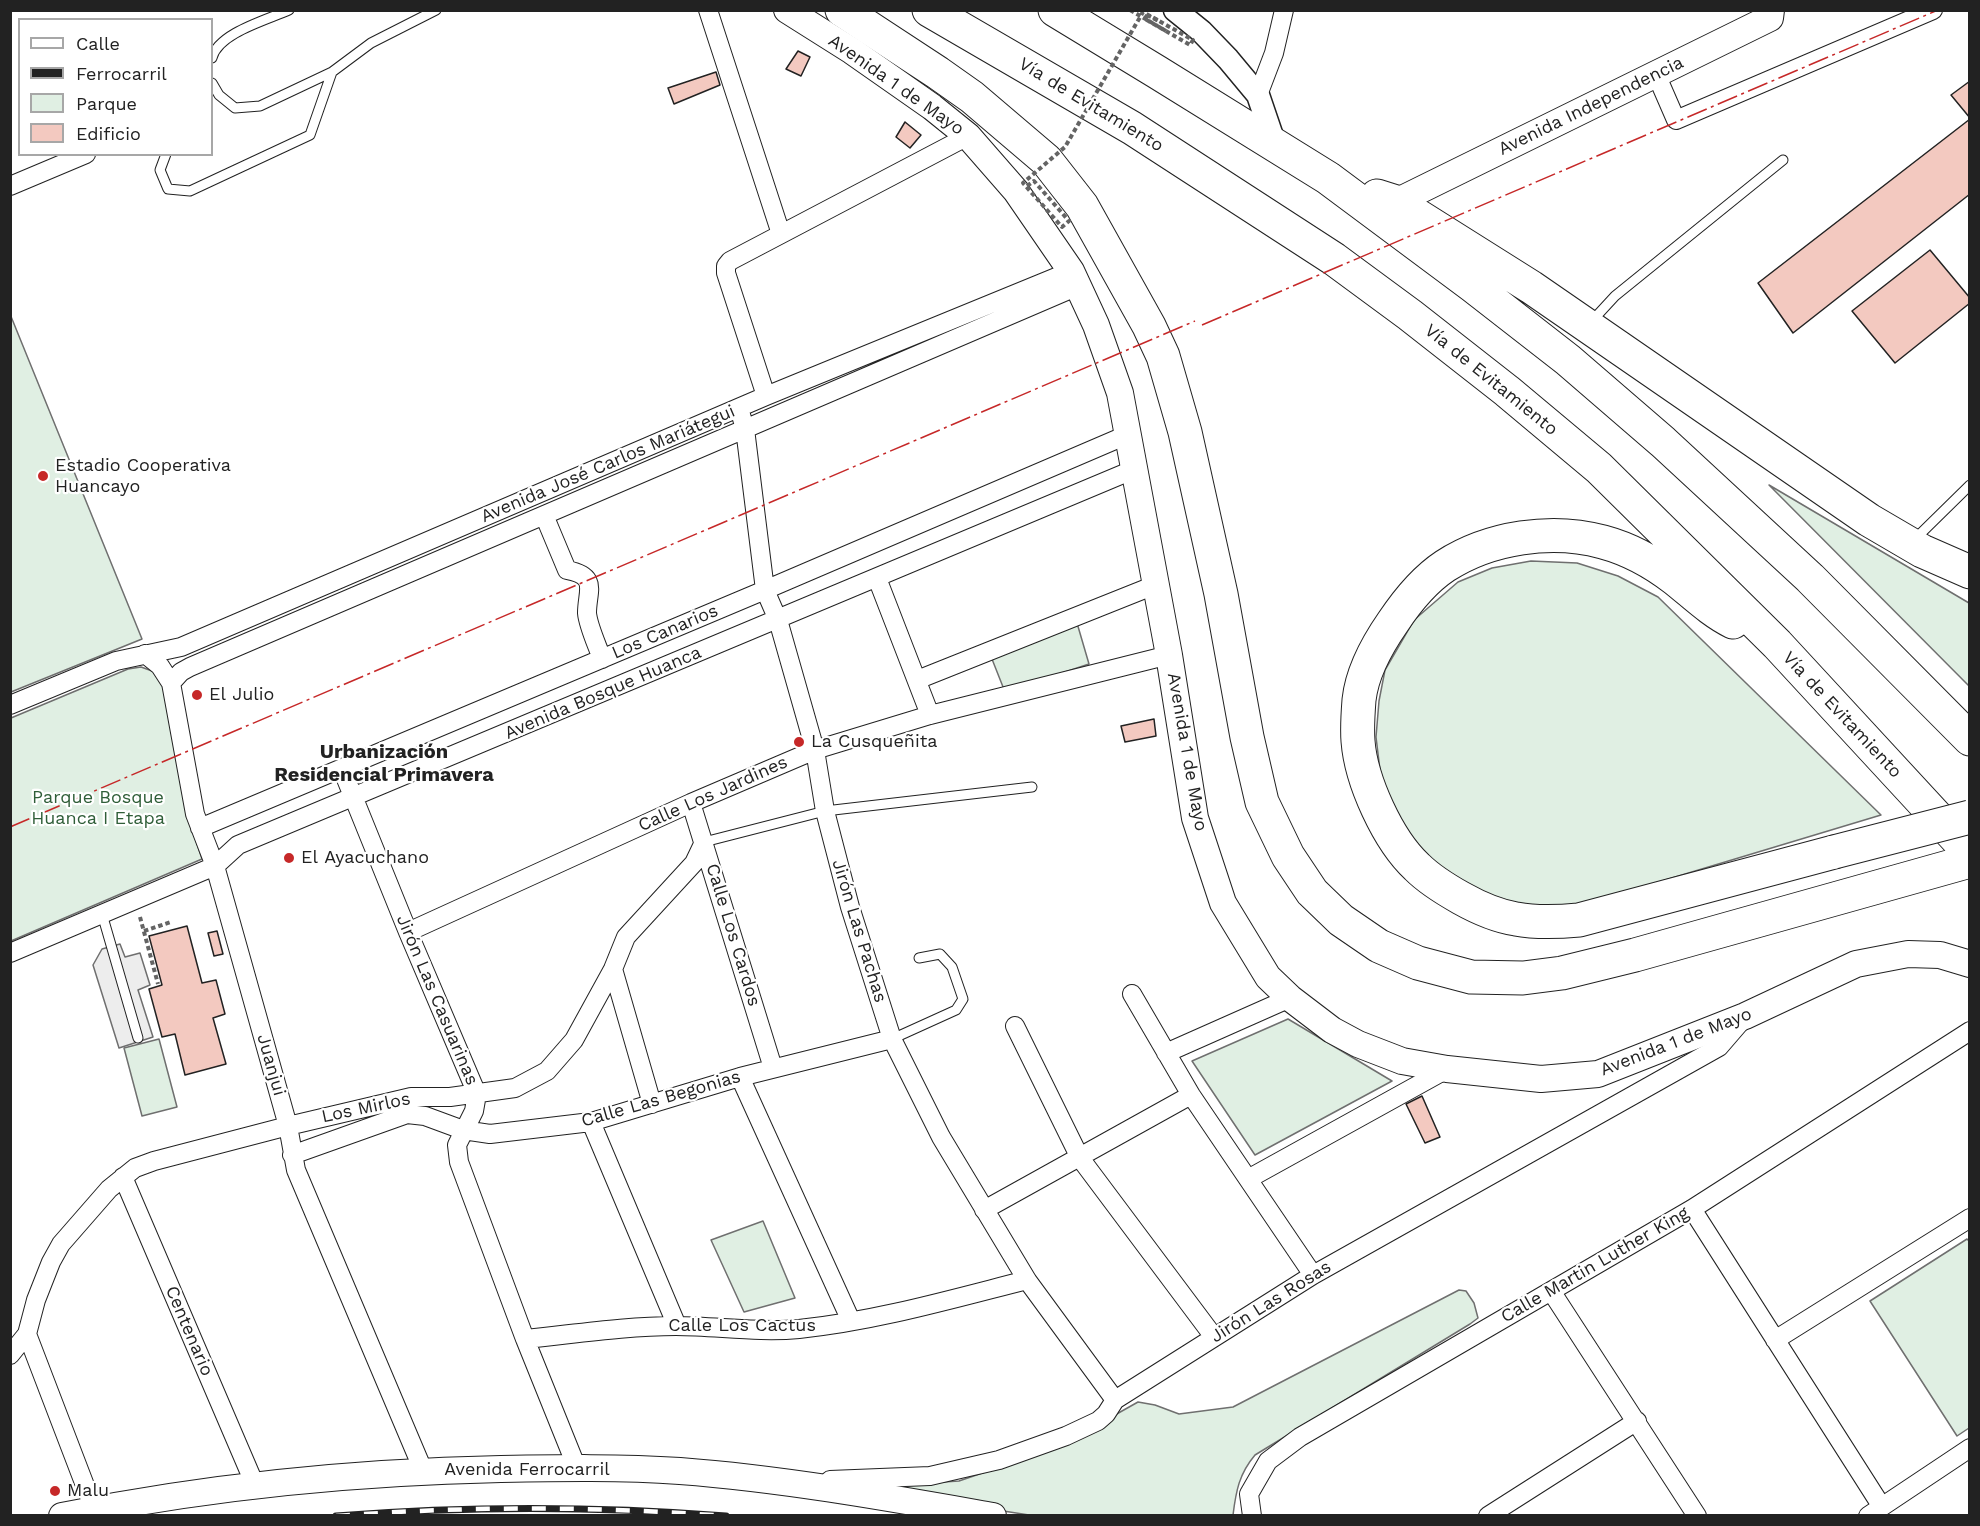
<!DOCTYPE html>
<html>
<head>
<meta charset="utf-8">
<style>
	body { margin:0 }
	#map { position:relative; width:1980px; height:1526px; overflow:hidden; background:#fff; font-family:"Work Sans",sans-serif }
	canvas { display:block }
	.frame { position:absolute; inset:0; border:12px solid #222; pointer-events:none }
	.legend { position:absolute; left:18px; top:18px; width:195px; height:138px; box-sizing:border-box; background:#fff; border:2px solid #a7a7a7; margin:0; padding:8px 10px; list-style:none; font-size:18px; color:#222 }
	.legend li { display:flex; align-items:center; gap:12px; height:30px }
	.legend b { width:30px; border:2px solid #a7a7a7 }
</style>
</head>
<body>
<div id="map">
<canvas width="1980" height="1526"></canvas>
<div class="frame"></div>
<ul class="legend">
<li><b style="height:8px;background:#fff"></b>Calle</li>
<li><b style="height:8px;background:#222"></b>Ferrocarril</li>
<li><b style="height:16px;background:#e0efe3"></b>Parque</li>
<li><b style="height:16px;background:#f3c9c0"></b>Edificio</li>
</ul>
</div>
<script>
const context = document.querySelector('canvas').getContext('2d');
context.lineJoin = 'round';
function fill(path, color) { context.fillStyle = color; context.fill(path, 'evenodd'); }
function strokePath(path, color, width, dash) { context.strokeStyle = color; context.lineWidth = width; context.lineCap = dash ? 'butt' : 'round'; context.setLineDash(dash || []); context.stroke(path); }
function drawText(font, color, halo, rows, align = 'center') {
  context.font = font + ' "Work Sans",sans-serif'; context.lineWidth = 4.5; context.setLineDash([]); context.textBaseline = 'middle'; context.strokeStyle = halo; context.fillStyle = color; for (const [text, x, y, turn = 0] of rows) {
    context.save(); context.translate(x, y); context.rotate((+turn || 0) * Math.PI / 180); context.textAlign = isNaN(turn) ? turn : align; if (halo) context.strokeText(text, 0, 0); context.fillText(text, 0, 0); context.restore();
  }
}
const green = new Path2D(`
	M10 314 142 639 11 692H10Z
	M1769 485 1969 603V686Z
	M1531 561 1577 563 1618 576 1658 597 1881 815 1579 906 1524 905 1494 898 1424 860 1389 804 1380 770 1376 737 1379 701 1385 670 1414 620 1458 582 1492 568Z
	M1077 623 1089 664 1005 692 990 654Z
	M141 667 155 672 162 679 188 816 202 859 11 941V718L128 669Z
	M1288 1019 1392 1081 1255 1155 1192 1061Z
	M159 1039 177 1107 142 1116 124 1048Z
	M763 1221 795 1298 744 1312 711 1240Z
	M1967 1239 1970 1242 1969 1428 1957 1436 1870 1301Z
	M1459 1290 1466 1291 1474 1303 1478 1318 1470 1324 1255 1455C1239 1474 1236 1491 1233 1515H1029L830 1484 896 1485 959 1481 1058 1447 1138 1402 1155 1405 1179 1414 1233 1407Z`);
const parking = new Path2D(`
	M120 944 125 957 140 953 150 985 138 990 153 1037 119 1048 93 965 102 949Z`);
const building = new Path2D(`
	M798 51 810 57 801 76 786 69Z
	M716 72 720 85 674 104 668 88Z
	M1970 81V118L1951 95Z
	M1970 119V194L1793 333 1758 283Z
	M905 122 921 135 910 148 896 137Z
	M1930 250 1970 298V303L1895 363 1852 311Z
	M1154 719 1156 736 1125 742 1121 726Z
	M187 926 202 983 216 980 225 1014 213 1018 226 1064 185 1075 175 1034 162 1037 149 989 162 985 149 936Z
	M217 931 223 954 214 956 208 933Z
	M1422 1096 1440 1137 1425 1143 1406 1104Z`);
const path = new Path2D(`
	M1130 10 1166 31
	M1141 10 1143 12
	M1147 15 1159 21
	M140 917 158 984
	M144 931 171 922`);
const service = new Path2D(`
	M212 58C218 33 267 20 289 10
	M212 83 219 95 235 108 260 106 332 72 371 43 436 10
	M166 154 160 170 168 189 190 191 310 135 332 72
	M1591 322 1615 296 1783 160
	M1914 540 1970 485
	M704 842 825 811 1032 787
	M102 914 138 1038
	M892 1039 956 1010 963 999 952 967 940 954 919 958`);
const minor = new Path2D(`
	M708 10 781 234
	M1656 74 1676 120 1933 10
	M1258 95 1274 53 1284 10
	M10 186 86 154
	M766 396 726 273V266L730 261 968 136
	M739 408 745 429 765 590 778 620 815 750 825 811 850 907 892 1039 941 1137 1027 1280 1115 1400
	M544 515 567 570C599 576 587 591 587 613 588 626 598 647 602 659
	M877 578 930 715
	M145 654 160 666 171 683 195 814 215 866 288 1126 296 1170 423 1470
	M917 680 1155 585
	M171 683 181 672 190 667 1078 286
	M10 705 116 661 181 647 766 396 1071 271
	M342 769 408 932 477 1094 474 1111 457 1145 459 1162 525 1339 577 1468
	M691 803 773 1068
	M200 828 765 590 1129 434
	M408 932 691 803 815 750 930 715 1169 655
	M10 953 215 866 238 845 1135 469
	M613 969 652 1104
	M1132 994 1191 1095 1313 1275
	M1015 1026 1080 1158 1214 1337
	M1166 1053 1290 998
	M740 1077 851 1321
	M591 1122 677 1326
	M292 1155 407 1114 425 1116 463 1130 490 1134 591 1122 740 1077 892 1039
	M123 1177 255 1485
	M1248 1179 1447 1069
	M1692 1209 1882 1507
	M984 1210 1191 1095
	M1551 1291 1697 1516
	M27 1334 94 1509
	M525 1339C575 1334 625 1326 676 1326 716 1326 758 1333 799 1329 876 1321 952 1299 1027 1280
	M1775 1340 1970 1218
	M10 1355 27 1334 36 1300 51 1262 61 1244 109 1189 135 1168 154 1161 288 1126 411 1097H450L515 1088 547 1071 574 1040 613 969 626 937 694 863 704 842
	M830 1480 930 1476 999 1460 1066 1436 1098 1421 1106 1414 1115 1400 1313 1275 1719 1047 1744 1018
	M1252 1516 1249 1494 1268 1461 1300 1437 1692 1209 1970 1031
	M1488 1516 1637 1421
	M1868 1516 1970 1448`);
const tertiary = new Path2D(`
	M1175 10 1201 31 1228 59 1258 95 1275 145`);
const secondary = new Path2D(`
	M787 10 852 51 932 107 968 136 1016 191 1071 271 1096 325 1120 393 1169 655 1195 818 1223 903 1268 977 1290 998 1332 1030 1358 1044 1402 1061 1447 1069 1541 1079 1598 1074 1745 1016 1856 964 1908 954 1940 955 1970 964
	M1396 202 1770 18 1771 10
	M62 1516C206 1487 354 1472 501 1469 561 1468 621 1467 680 1471 785 1479 890 1498 993 1516`);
const motorway = new Path2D(`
	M842 10 938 73 972 97 1046 160 1082 206 1149 326 1163 356 1185 432 1221 594 1247 737 1262 802 1288 856 1312 892 1341 920 1379 946 1418 963 1471 977 1523 978 1562 973 1635 955 1970 861
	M929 10 1132 128 1334 259 1410 315 1507 391 1599 468 1777 644 1970 853
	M1055 10 1157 72 1328 178 1473 286 1568 360 1663 442 1810 578 1970 739
	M1377 196 1396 202 1531 287 1869 520 1922 551 1970 572
	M1733 622C1711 611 1694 594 1675 579 1653 562 1629 549 1603 542 1552 528 1490 537 1445 566 1424 580 1407 601 1393 622 1377 645 1362 672 1359 700 1358 713 1357 728 1358 741 1361 781 1388 840 1417 867 1430 880 1445 889 1461 898 1477 907 1497 916 1516 919 1537 923 1558 922 1579 920L1834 852`);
const rail = new Path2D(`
	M336 1516C466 1506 595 1506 726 1516`);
const pathBridge = new Path2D(`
	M1027 186 1034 181 1069 221 1062 227 1023 183 1065 147 1143 12 1193 40 1190 45 1145 19 1147 15`);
const motorwayBridge = new Path2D(`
	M1834 852 1970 817`);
const power = new Path2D(`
	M1202 325 1938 10
	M10 827 1195 321`);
const markers = [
	[43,476,6,"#c62828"],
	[197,695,6,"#c62828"],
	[799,742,6,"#c62828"],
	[289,858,6,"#c62828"],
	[55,1491,6,"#c62828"]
];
const streetNames = [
	["Avenida 1 de Mayo",896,85,35],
	["Vía de Evitamiento",1091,105,31],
	["Avenida Independencia",1591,106,-26],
	["Vía de Evitamiento",1491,380,39],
	["Avenida José Carlos Mariátegui",608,464,-23],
	["Los Canarios",665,632,-23],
	["Avenida Bosque Huanca",603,693,-23],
	["Vía de Evitamiento",1842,715,47],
	["Avenida 1 de Mayo",1187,752,80],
	["Calle Los Jardines",713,794,-24],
	["Jirón Las Pachas",859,931,73],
	["Calle Los Cardos",733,935,73],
	["Jirón Las Casuarinas",437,1000,67],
	["Avenida 1 de Mayo",1676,1042,-21],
	["Juanjui",271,1065,74],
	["Calle Las Begonias",661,1099,-16],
	["Los Mirlos",366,1108,-12],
	["Calle Martin Luther King",1595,1265,-30],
	["Jirón Las Rosas",1271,1302,-32],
	["Calle Los Cactus",742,1326],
	["Centenario",189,1331,67],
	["Avenida Ferrocarril",527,1470]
];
const poiNames = [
	["Estadio Cooperativa",55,466],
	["Huancayo",55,487],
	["El Julio",209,695],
	["La Cusqueñita",811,742],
	["El Ayacuchano",301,858],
	["Malu",67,1491]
];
const parkNames = [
	["Parque Bosque",98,798],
	["Huanca I Etapa",98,819]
];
const neighbourhoodNames = [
	["Urbanización",384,752],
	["Residencial Primavera",384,775]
];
fill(green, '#e0efe3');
strokePath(green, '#6f6f6f', 1.5);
fill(parking, '#ededed');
strokePath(parking, '#6f6f6f', 1.5);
fill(building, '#f3c9c0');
strokePath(building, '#222', 1.5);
strokePath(service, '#222', 11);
strokePath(minor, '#222', 20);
strokePath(tertiary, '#222', 25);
strokePath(secondary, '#222', 28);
strokePath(motorway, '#222', 35);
strokePath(path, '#646464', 4, [4.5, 3]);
strokePath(service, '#fff', 9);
strokePath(minor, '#fff', 18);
strokePath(tertiary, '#fff', 22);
strokePath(secondary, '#fff', 26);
strokePath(motorway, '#fff', 33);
strokePath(rail, '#222', 7);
strokePath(rail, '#fff', 4.5, [14]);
strokePath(motorwayBridge, '#222', 35, []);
strokePath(pathBridge, '#646464', 4, [4.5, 3]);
strokePath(motorwayBridge, '#fff', 33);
strokePath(power, '#c62828', 1.5, [21, 4.5, 3, 4.5]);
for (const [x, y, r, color] of markers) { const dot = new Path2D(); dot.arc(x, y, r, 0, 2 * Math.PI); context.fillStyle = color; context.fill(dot); strokePath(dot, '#fff', 2); }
drawText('18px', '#222', '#fff', streetNames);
drawText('18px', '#222', '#fff', poiNames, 'left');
drawText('18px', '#2f5e38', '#fff', parkNames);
drawText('bold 20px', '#222', '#fff', neighbourhoodNames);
</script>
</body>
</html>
